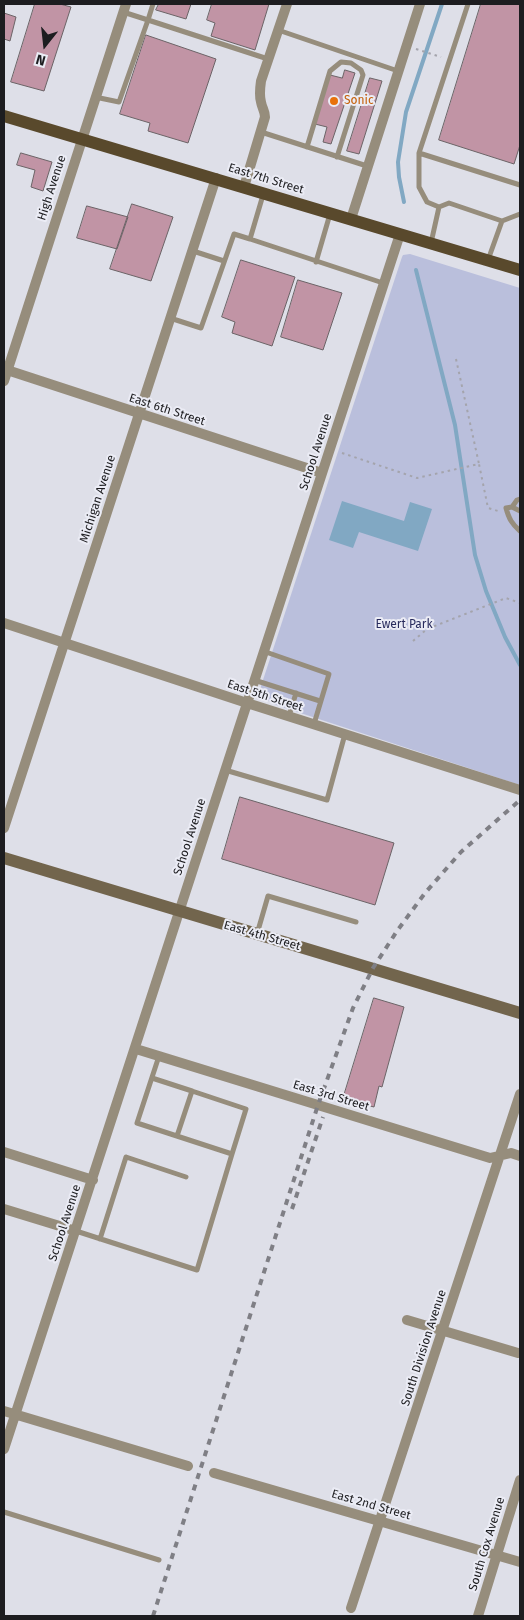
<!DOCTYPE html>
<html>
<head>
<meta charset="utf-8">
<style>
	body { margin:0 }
	#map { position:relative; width:524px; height:1620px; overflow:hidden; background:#dedfe8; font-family:"Fira Sans",sans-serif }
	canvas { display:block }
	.frame { position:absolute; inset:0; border:5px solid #1d1d20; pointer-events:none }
	.north { position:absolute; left:20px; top:20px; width:50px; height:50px; -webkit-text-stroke:4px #ebecf5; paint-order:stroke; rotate:196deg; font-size:14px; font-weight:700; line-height:20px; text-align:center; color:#1d1d20 }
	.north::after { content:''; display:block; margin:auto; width:18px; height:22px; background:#1d1d20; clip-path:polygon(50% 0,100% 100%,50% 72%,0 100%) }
</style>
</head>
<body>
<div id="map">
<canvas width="524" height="1620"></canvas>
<div class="frame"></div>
<div class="north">N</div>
</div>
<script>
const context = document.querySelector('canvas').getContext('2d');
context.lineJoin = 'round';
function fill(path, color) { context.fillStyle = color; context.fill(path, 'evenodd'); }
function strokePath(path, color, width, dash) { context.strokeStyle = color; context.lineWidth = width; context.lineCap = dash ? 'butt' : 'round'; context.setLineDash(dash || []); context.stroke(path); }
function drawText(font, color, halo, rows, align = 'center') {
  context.font = font + ' "Fira Sans",sans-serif'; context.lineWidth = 4; context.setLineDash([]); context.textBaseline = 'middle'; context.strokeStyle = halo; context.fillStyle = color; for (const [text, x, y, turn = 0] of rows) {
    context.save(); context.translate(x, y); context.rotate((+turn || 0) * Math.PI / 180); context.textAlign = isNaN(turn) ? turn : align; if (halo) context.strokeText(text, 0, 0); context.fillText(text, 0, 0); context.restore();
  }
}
const green = new Path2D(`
	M410 254 520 288V785L273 704C265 699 261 696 261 686L402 257 403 255Z`);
const water = new Path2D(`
	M342 501 404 521 410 502 432 509 418 551 359 532 353 548 329 540Z`);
const stream = new Path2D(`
	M404 202 399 177 398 162 406 112 442 4
	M416 270 455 425 475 555 486 591 505 637 520 665`);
const building = new Path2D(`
	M35 4H60L71 7 44 91 11 82Z
	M159 4H191L186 19 156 10Z
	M212 4H269L255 50 211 36 215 23 207 20Z
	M481 4H520V145L514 164 439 140Z
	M4 13 16 17 10 41 4 39Z
	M146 35 216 59 188 143 148 131 150 123 120 114Z
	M345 70 355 73 331 144 323 142 327 127 315 124 330 75 342 78Z
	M370 78 382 81 359 154 347 151Z
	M21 153 52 162 43 191 31 187 35 170 17 165Z
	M132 204 173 217 151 281 110 269Z
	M87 206 128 217 117 249 77 238Z
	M241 260 295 277 272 346 232 333 235 322 222 317Z
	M298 280 342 293 323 350 281 337Z
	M240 797 394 843 375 905 222 859Z
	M374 998 404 1007 382 1087 379 1086 374 1107 343 1099Z`);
const path = new Path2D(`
	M416 49 441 57
	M456 359 479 464
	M342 453 417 478 479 464 488 508 498 511
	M413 641 427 629 506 598 520 603`);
const lane = new Path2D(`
	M123 12 148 20 153 4
	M278 30 398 71
	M95 97 119 102 148 20 268 59
	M261 132 367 166
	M307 147 330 71 341 62 351 63 361 70 363 75 337 157
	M419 153 520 185
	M263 195 250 239 383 283
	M439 207 427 202 419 187V153L468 4
	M431 243 439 207 449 203 502 221
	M193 251 224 261
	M488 260 502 221 520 214
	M316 262 330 214
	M170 318 201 328 234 234 250 239
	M520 499 517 500 512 507 520 511
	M512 507 506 508C509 519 512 524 520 531
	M263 651 329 674 314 724
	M254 680 320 701
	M289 716 296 693
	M225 770 327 800 345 734
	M257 934 268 896 356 922
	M152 1078 192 1091
	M177 1136 192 1091 246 1109 232 1154
	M76 1231 197 1270 232 1154 137 1123 159 1056
	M100 1239 126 1157 186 1177
	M4 1512 159 1560`);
const street = new Path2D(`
	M244 187 265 117C265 111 262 108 261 102 259 95 260 88 261 81L287 4
	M351 219 420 4
	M4 369 322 473
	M4 381 126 4
	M4 623 247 703 520 790
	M4 828 216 178
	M136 1049 490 1158 511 1153 520 1156
	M4 1152 93 1180
	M4 1209 76 1231
	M407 1320 518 1353
	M4 1411 188 1466
	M4 1449C136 1044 268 639 400 234
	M214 1473 520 1562
	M351 1608 520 1094
	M478 1616 520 1480`);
const secondary = new Path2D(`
	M4 858 520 1013`);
const primary = new Path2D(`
	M4 116 520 270`);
const rail = new Path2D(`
	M292 1209 323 1117
	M153 1616 318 1105 353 1008 373 968 397 931 425 893 461 852 520 800`);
const markers = [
	[334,101,5,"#e8710a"]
];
const foodNames = [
	["Sonic",344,101]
];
const streetNames = [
	["East 7th Street",266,179,17],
	["High Avenue",52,188,-72],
	["East 6th Street",167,410,18],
	["School Avenue",316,452,-72],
	["Michigan Avenue",98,499,-72],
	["East 5th Street",265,696,18],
	["School Avenue",190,837,-72],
	["East 4th Street",262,936,16],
	["East 3rd Street",331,1096,17],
	["School Avenue",65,1223,-72],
	["South Division Avenue",424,1348,-72],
	["East 2nd Street",371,1505,16],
	["South Cox Avenue",487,1544,-73]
];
const parkNames = [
	["Ewert Park",404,625]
];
fill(green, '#babfdc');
fill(water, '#81a8c3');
strokePath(stream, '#81a8c3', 4);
fill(building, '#c194a5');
strokePath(building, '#6b6366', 1);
strokePath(path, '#a4a4ac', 2, [2.5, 4]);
strokePath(lane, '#968d7c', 5);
strokePath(street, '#968d7c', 10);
strokePath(secondary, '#72654d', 12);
strokePath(primary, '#59492c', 12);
strokePath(rail, '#7f7f85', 4, [6, 6]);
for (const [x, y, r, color] of markers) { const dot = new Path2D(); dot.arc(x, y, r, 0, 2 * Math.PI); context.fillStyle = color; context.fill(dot); strokePath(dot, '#ebecf5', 2); }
drawText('12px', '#c56008', '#ebecf5', foodNames, 'left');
drawText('12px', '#1d1d20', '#ebecf5', streetNames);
drawText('12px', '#282b5d', '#ebecf5', parkNames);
</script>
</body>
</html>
